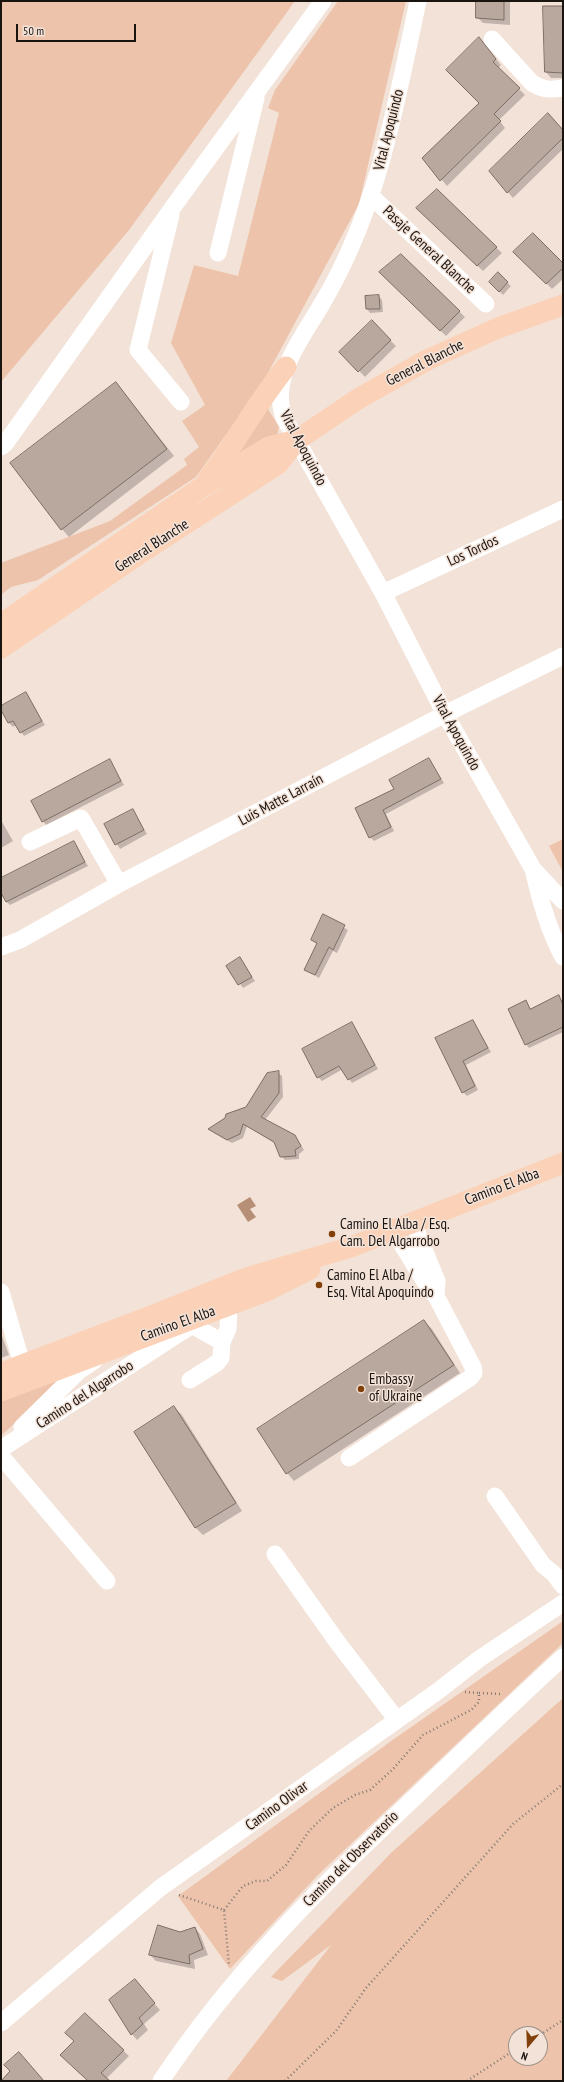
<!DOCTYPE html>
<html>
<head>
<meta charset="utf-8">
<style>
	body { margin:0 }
	#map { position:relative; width:564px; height:2082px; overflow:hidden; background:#f3e2d7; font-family:"PT Sans Narrow",sans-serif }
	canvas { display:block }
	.frame { position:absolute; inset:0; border:2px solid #1a1411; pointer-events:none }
	.north { position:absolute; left:508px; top:2026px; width:40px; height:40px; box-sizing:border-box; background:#f3e2d7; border:1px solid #9c9088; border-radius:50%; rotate:199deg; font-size:11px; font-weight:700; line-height:16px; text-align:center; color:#1a1411 }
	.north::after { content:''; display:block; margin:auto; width:14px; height:18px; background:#82410b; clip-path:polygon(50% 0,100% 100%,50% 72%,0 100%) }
	.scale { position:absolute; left:16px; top:24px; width:120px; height:18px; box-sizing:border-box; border:2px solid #1a1411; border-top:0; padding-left:5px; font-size:12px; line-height:14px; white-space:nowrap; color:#1a1411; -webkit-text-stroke:3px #f3e2d7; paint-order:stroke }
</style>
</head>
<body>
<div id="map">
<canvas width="564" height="2082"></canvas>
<div class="frame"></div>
<div class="north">N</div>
<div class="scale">50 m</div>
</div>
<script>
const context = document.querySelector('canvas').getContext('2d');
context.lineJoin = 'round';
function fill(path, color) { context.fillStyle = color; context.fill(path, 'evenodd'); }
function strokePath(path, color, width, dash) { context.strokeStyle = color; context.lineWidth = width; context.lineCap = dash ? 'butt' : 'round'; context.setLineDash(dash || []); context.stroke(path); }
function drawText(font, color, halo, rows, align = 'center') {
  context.font = font + ' "PT Sans Narrow",sans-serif'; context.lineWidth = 3; context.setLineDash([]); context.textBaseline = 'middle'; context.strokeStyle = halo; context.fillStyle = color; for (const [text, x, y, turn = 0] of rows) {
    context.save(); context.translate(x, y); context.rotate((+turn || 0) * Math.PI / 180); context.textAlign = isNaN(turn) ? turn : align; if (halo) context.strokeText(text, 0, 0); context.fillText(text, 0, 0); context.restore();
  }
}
const green = new Path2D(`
	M1 1H295L129 230 1 382Z
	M338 1H406L359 204 262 384 196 477 38 580 11 587 1 595V563L110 521 187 465 184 459 199 447 182 421 205 405 171 343 194 265 238 276 279 113 268 108 275 90Z
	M267 401 269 411 279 426 277 436 221 469Z
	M563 839V872L549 846Z
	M65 1376 1 1436V1397Z
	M563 1621V1643L318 1875 230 1969 178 1896 394 1739Z
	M563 1698V2081H226L331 1945 282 1981 271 1977 392 1852ZM516 2034H540V2058H516Z`);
const water = new Path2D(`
	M250 1197 256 1206 250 1209 256 1217 248 1222 237 1205Z`);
const shadow = new Path2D(`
	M477 1H510V25L483 23 477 17Z
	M563 7V78H551L546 72Z
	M484 44 501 65 498 68 525 95 499 120 505 128 447 186 424 158 480 103Z
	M563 131V149L513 198 490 171Z
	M437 191 502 253 483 271 417 208Z
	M515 252 563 264V279L552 289Z
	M401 255 465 317 446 336 380 272Z
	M498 274 511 286 503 295 490 282Z
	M378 296 382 300 383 312 370 313 367 309Z
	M372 322 396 346 365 377 341 352Z
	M116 383 174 456 69 537 62 529Z
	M26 694 45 725 24 736 16 725 13 727 9 723 1 707Z
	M429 760 444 783 386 814 394 831 374 841 370 837 356 808 395 790Z
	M110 761 124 785 46 825 43 821Z
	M133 811 147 834 120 849 105 825Z
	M1 820 13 841 1 848Z
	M73 843 88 866 10 905 7 902 1 891V879Z
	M323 916 348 930 337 953 333 951 319 978 306 970 318 945 312 940Z
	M240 958 255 981 243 988 228 966Z
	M558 997 563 1002V1032L529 1048 526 1044V1002L531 1009Z
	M473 1021 491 1052 466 1065 478 1090 467 1096 463 1092 436 1039Z
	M352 1023 378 1069 352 1083 343 1069 322 1081 318 1077Z
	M278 1073 282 1076 283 1097 265 1120 298 1140 304 1150 299 1154V1159L285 1160 281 1156 276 1144 247 1126 243 1138 232 1143 209 1130 246 1108Z
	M424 1321 432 1329 460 1373 294 1481 287 1473Z
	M1 1333 9 1355 1 1358Z
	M174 1407 182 1415 242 1511 203 1535 196 1528 135 1432Z
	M195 1928 200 1934 208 1955 194 1960 195 1969 156 1961 150 1955 180 1933Z
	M135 1981 160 2010 144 2024 148 2030 137 2040 132 2034Z
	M85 2014 129 2056 106 2079 108 2081H89L75 2041Z`);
const building = new Path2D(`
	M476 1H504V20L476 18Z
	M543 6H563V73L545 72Z
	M479 37 496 59 493 62 520 88 494 114 501 121 440 181 422 158 479 103 446 70Z
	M548 113 563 130V138L507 193 489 171Z
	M437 189 497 247 477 266 416 208Z
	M533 233 563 263V268L546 284 513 252Z
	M401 254 460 311 440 331 379 272Z
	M498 272 508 282 499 292 489 282Z
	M379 295 380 309H366L365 296Z
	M372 320 391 340 358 372 339 352Z
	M116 382 167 449 61 530 10 463Z
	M26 692 42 721 20 733 13 721 8 723 1 710V706Z
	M429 758 441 779 383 810 391 827 369 838 355 808 394 789 389 780Z
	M110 759 121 781 42 822 31 801Z
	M133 809 144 830 115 845 104 824Z
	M74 841 85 862 6 902 1 893V878Z
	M323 914 345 925 333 950 329 947 315 975 304 970 317 943 311 940Z
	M240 957 252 977 238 985 226 966Z
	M559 995 563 1005V1027L525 1045 508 1009 526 1000 530 1009Z
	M473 1020 488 1048 463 1061 475 1086 462 1093 435 1038Z
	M352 1022 375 1065 348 1080 339 1066 317 1078 302 1049Z
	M279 1071V1093L261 1117 295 1135 301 1146 295 1150 296 1156 280 1157 274 1142 243 1124 240 1134 227 1140 208 1129 225 1118 226 1114 246 1107 267 1073Z
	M424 1320 454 1365 286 1474 257 1429Z
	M174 1406 236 1503 195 1528 134 1432Z
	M158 1925 180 1932 195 1927 203 1949 189 1955 190 1964 149 1955Z
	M135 1979 155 2003 139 2018 143 2024 131 2035 109 2000Z
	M85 2013 124 2050 101 2073 110 2081H88L60 2055 74 2041 65 2033Z
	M19 2052 44 2081H1L10 2071 4 2065Z`);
const path = new Path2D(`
	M479 1693 501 1694
	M179 1895 224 1910 229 1965
	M224 1910 243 1886 256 1881H267L286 1865 309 1831 333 1808 355 1795 370 1790 392 1770 423 1735 471 1710 479 1702V1693L464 1692
	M540 2035 563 2020
	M285 2081 336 2031 366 1988 513 1824 563 1784
	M467 2081 516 2049`);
const minor = new Path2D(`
	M418 1C396 105 378 209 323 302 304 336 269 376 284 418L383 593 445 714 533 869 563 901
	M492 39 532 83C543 90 551 90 563 88
	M372 197 486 304
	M171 215 138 350 181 402
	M218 253 256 98
	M1 447 5 444 173 207 323 1
	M383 593 563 509
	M30 842 81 818 119 884
	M533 869C540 900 548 929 563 957
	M1 947 20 940 119 884 445 714 563 656
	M413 1223 437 1281 436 1296
	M1 1292 22 1364
	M192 1325 222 1342
	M190 1380 217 1363 221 1358 222 1342 228 1329 229 1306
	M22 1427 79 1371 94 1361
	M1 1449 192 1325
	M1 1456 107 1581
	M349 1458 470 1378 474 1373 473 1367 436 1296 428 1287 393 1230
	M495 1496 543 1565 554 1574 563 1586
	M275 1554 338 1643 397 1720
	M1 2023 160 1888 438 1691 479 1659 563 1603
	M161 2081C231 1975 320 1887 412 1800 462 1752 512 1704 563 1657`);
const major = new Path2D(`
	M208 479C236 443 257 402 286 367
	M1 624 204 486 269 447 297 440 358 399 427 360 498 328 563 305
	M1 648 139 554 278 464 297 440
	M1 1373 151 1316 246 1278 351 1247 563 1163
	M1 1391 264 1292 310 1269`);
const markers = [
	[332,1234,4,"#82410b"],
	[319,1285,4,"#82410b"],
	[361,1389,4,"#82410b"]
];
const streetNames = [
	["Vital Apoquindo",389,130,-76],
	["Pasaje General Blanche",429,250,43],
	["General Blanche",425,363,-27],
	["Vital Apoquindo",303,448,62],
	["General Blanche",152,546,-33],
	["Los Tordos",473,551,-25],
	["Vital Apoquindo",456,733,61],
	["Luis Matte Larraín",281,800,-28],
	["Camino El Alba",502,1187,-21],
	["Camino El Alba",178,1324,-20],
	["Camino del Algarrobo",85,1395,-33],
	["Camino Olivar",277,1806,-36],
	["Camino del Observatorio",351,1859,-45]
];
const poiNames = [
	["Camino El Alba / Esq.",340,1225],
	["Cam. Del Algarrobo",340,1242],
	["Camino El Alba /",327,1276],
	["Esq. Vital Apoquindo",327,1293],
	["Embassy",369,1380],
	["of Ukraine",369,1397]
];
fill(green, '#edc4ab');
fill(water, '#b68f76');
fill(shadow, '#0003');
fill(building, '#b8a89d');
strokePath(building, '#7d6d64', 1);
strokePath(path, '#847972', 2.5, [1, 3]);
strokePath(minor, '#fff', 17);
strokePath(major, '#fbd2b8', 21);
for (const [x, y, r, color] of markers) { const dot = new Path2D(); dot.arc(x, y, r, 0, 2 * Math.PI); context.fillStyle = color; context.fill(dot); strokePath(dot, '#f3e2d7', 1.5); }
drawText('15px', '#1a1411', '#f3e2d7', streetNames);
drawText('15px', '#1a1411', '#f3e2d7', poiNames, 'left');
</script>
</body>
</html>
